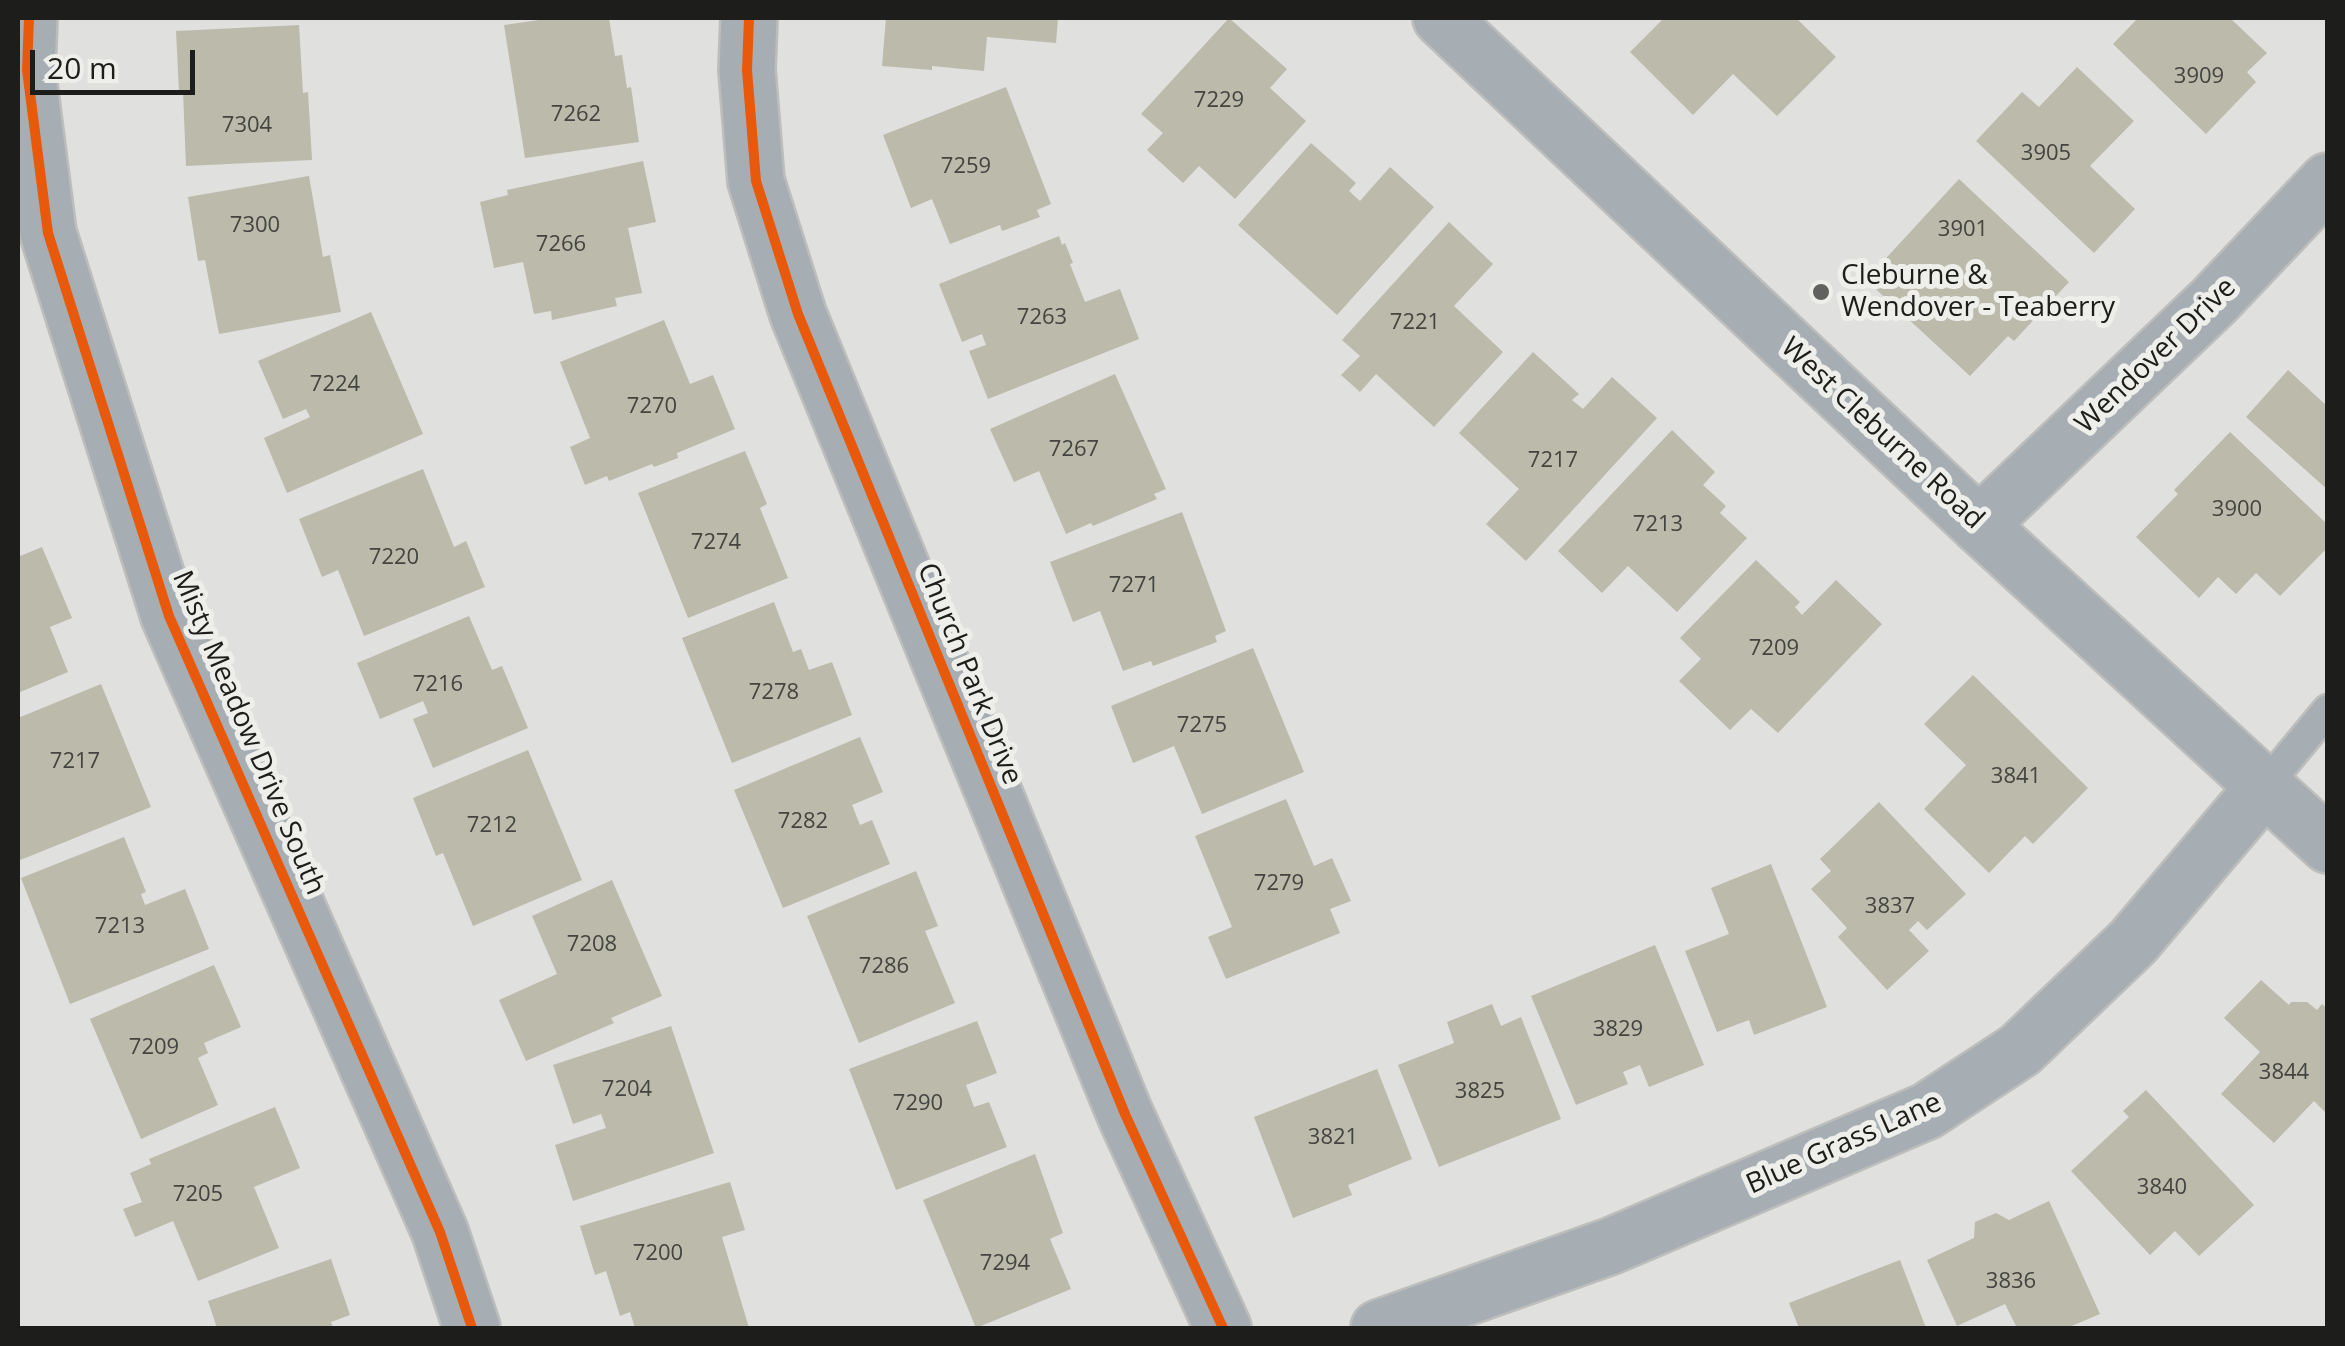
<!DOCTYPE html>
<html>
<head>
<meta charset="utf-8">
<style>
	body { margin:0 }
	#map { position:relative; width:2345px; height:1346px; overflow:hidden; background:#e0e0df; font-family:"Open Sans",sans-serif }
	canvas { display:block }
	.frame { position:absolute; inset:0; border:20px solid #1d1d1c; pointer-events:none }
	.scale { position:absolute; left:30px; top:50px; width:165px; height:45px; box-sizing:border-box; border:5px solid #1d1d1c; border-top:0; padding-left:12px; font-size:30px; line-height:35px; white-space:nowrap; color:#1d1d1c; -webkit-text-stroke:8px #eeeeeb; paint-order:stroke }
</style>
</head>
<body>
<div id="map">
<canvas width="2345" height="1346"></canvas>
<div class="frame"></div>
<div class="scale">20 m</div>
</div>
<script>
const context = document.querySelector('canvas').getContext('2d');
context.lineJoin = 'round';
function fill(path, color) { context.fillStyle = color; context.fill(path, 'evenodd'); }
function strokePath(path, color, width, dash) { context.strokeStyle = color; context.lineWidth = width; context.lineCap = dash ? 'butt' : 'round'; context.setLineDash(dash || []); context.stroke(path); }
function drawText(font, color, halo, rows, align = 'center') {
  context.font = font + ' "Open Sans",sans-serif'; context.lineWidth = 10; context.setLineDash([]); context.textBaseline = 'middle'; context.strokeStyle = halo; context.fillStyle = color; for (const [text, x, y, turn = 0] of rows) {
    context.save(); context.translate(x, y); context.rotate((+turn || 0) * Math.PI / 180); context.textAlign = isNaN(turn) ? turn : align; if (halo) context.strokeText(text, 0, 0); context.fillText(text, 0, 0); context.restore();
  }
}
const building = new Path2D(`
	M553 18H609L615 56 622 55 627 88 631 87 639 142 525 158 504 25Z
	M886 18H1058L1056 43 987 37 984 71 932 66V70L882 66Z
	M1229 18 1287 69 1270 88 1306 121 1235 199 1199 166 1183 183 1147 150 1163 133 1141 114Z
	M1664 18H1796L1836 57 1777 116 1733 74 1693 115 1630 52Z
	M2138 18H2230L2267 53 2247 72 2256 82 2206 134 2113 44Z
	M299 25 303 93 308 92 312 160 186 166 183 91 179 92 176 31Z
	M2077 67 2134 121 2090 166 2135 209 2094 253 1976 141 2022 92 2039 107Z
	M1006 87 1051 204 1037 210 1040 217 1002 231 1000 225 950 244 932 199 911 208 883 135Z
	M1311 143 1356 183 1349 191 1360 201 1390 167 1434 207 1337 315 1238 225Z
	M643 161 656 222 628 228 642 293 615 298 617 306 552 320 551 311 534 314 523 262 494 268 480 202 508 195 507 190Z
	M309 176 323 257 330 255 341 312 219 334 205 260 198 261 188 197Z
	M1959 179 2069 282 2014 341 2008 336 1970 376 1866 280Z
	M1449 222 1493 264 1454 306 1503 352 1434 427 1376 374 1360 392 1341 375 1360 356 1342 340Z
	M1059 236 1062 245 1065 243 1073 263 1070 264 1085 302 1120 289 1139 339 988 399 969 351 986 345 982 334 962 342 939 284Z
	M371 312 423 434 287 493 264 438 310 417 306 409 283 419 258 361Z
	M664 320 690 384 713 375 735 429 677 453 678 458 654 467 652 464 609 481 607 476 585 485 570 447 590 438 560 362Z
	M1533 352 1579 394 1572 400 1583 409 1612 377 1657 418 1526 561 1486 524 1519 489 1459 433Z
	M2288 370 2328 407V490L2246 417Z
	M1115 374 1166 489 1154 494 1157 499 1093 526 1091 523 1066 534 1039 471 1014 482 990 429Z
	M1672 430 1715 472 1703 485 1726 506 1720 513 1747 538 1677 612 1628 566 1602 593 1558 551Z
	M2230 432 2328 525V547L2280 596 2256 573 2236 594 2218 577 2199 598 2136 537 2178 494 2174 490Z
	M745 451 767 504 760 508 788 578 688 618 638 493Z
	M423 469 454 547 466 541 485 587 364 636 338 570 322 577 299 519Z
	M1182 512 1226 631 1215 636 1217 642 1153 666 1151 661 1123 671 1100 611 1073 622 1050 562Z
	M42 547 72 618 50 627 68 672 18 693V557Z
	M1756 560 1800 602 1795 607 1802 615 1836 580 1882 624 1778 733 1751 709 1730 730 1679 681 1701 659 1680 638Z
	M774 602 793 652 801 649 809 670 832 662 852 715 732 763 682 638Z
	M469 616 492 670 502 666 528 728 433 768 413 719 428 713 423 701 380 719 357 663Z
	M1253 648 1304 772 1202 814 1174 746 1133 763 1111 706Z
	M1973 675 2088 788 2033 844 2025 836 1989 873 1924 809 1966 765 1924 724Z
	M101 684 151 807 18 861V718Z
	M860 737 883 792 852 805 860 825 872 820 890 864 783 908 734 790Z
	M528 750 582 880 473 926 443 853 436 856 413 798Z
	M1286 799 1314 866 1332 858 1351 901 1330 909 1340 933 1226 979 1208 937 1232 927 1195 836Z
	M1879 802 1966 894 1927 930 1918 921 1909 930 1929 951 1887 990 1838 937 1847 928 1811 889 1831 871 1820 859Z
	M124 837 146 892 141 894 145 905 185 889 209 949 70 1004 21 878Z
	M1771 864 1827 1007 1754 1035 1749 1020 1717 1032 1685 951 1729 934 1711 888Z
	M916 871 938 926 925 931 955 1003 859 1043 807 916Z
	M612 880 662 996 611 1018 614 1023 526 1061 499 1000 557 974 532 916Z
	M1655 945 1704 1065 1649 1087 1640 1065 1623 1072 1628 1084 1576 1105 1531 996Z
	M214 965 241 1027 204 1043 208 1053 198 1058 218 1105 141 1139 90 1019Z
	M2261 980 2289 1005 2291 1002H2307L2317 1010 2322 1004 2328 1009V1115L2314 1101 2274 1143 2221 1094 2260 1052 2224 1018Z
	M1492 1004 1501 1026 1521 1017 1561 1119 1439 1167 1398 1065 1454 1043 1447 1022Z
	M977 1021 997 1073 966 1085 974 1107 989 1102 1007 1147 896 1190 849 1069Z
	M671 1026 714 1153 573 1201 555 1145 606 1128 601 1114 573 1124 553 1065Z
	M1377 1069 1412 1159 1348 1185 1352 1195 1293 1218 1254 1117Z
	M2146 1090 2254 1205 2199 1256 2175 1231 2150 1255 2071 1171 2129 1117 2123 1111Z
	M275 1107 300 1168 254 1187 279 1248 198 1281 173 1221 135 1237 123 1209 142 1202 130 1173 151 1164 149 1159Z
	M1035 1154 1063 1233 1050 1239 1071 1289 976 1328 923 1200Z
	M730 1182 745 1230 722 1237 749 1328H635L630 1312 620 1316 606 1271 595 1275 580 1226Z
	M2049 1201 2100 1314 2067 1328H2017L2005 1304 1957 1326 1927 1260 1974 1238 1975 1222 1996 1213 2009 1220Z
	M331 1259 350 1315 331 1322 333 1328H217L208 1301Z
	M1900 1260 1926 1328H1799L1789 1303Z`);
const service = new Path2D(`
	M2265 786 2328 710`);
const minor = new Path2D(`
	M29 18 27 70 48 233 169 616 440 1232 472 1328
	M749 18 747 70 756 181 798 314 1125 1114 1223 1328
	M1979 525 2214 301 2328 181
	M1379 1328 1611 1246 1927 1111 2020 1050 2133 942 2265 786`);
const tertiary = new Path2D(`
	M1441 18 1979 525 2328 845`);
const cycleway = new Path2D(`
	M29 18 27 70 48 233 169 616 440 1232 472 1328
	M749 18 747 70 756 181 798 314 1125 1114 1223 1328`);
const markers = [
	[1821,292,10,"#616160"]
];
const numberNames = [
	["3909",2199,77],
	["7229",1219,101],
	["7262",576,115],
	["7304",247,126],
	["3905",2046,154],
	["7259",966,167],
	["7300",255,226],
	["3901",1963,230],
	["7266",561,245],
	["7263",1042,318],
	["7221",1415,323],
	["7224",335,385],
	["7270",652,407],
	["7267",1074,450],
	["7217",1553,461],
	["3900",2237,510],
	["7213",1658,525],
	["7274",716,543],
	["7220",394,558],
	["7271",1134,586],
	["7209",1774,649],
	["7216",438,685],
	["7278",774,693],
	["7275",1202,726],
	["7217",75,762],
	["3841",2016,777],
	["7282",803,822],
	["7212",492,826],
	["7279",1279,884],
	["3837",1890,907],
	["7213",120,927],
	["7208",592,945],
	["7286",884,967],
	["3829",1618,1030],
	["7209",154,1048],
	["3844",2284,1073],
	["7204",627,1090],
	["3825",1480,1092],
	["7290",918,1104],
	["3821",1333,1138],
	["3840",2162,1188],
	["7205",198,1195],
	["7200",658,1254],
	["7294",1005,1264],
	["3836",2011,1282]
];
const poiNames = [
	["Cleburne &",1841,276],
	["Wendover - Teaberry",1841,308]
];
const streetNames = [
	["Wendover Drive",2156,356,-44],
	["West Cleburne Road",1882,434,43],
	["Church Park Drive",969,674,68],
	["Misty Meadow Drive South",248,733,67],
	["Blue Grass Lane",1844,1144,-24]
];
fill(building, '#bbbaab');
strokePath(service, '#bdbdbc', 35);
strokePath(minor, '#bdbdbc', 60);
strokePath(tertiary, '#bdbdbc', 60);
strokePath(service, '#a6aeb4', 30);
strokePath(minor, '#a6aeb4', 55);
strokePath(tertiary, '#a6aeb4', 55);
strokePath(cycleway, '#e8590c', 10);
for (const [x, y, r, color] of markers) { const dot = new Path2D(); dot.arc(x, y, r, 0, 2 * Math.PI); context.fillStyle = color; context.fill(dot); strokePath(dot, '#eeeeeb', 4); }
drawText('22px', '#444440', null, numberNames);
drawText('28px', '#1d1d1c', '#eeeeeb', poiNames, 'left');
drawText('28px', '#1d1d1c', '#eeeeeb', streetNames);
</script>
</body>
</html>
